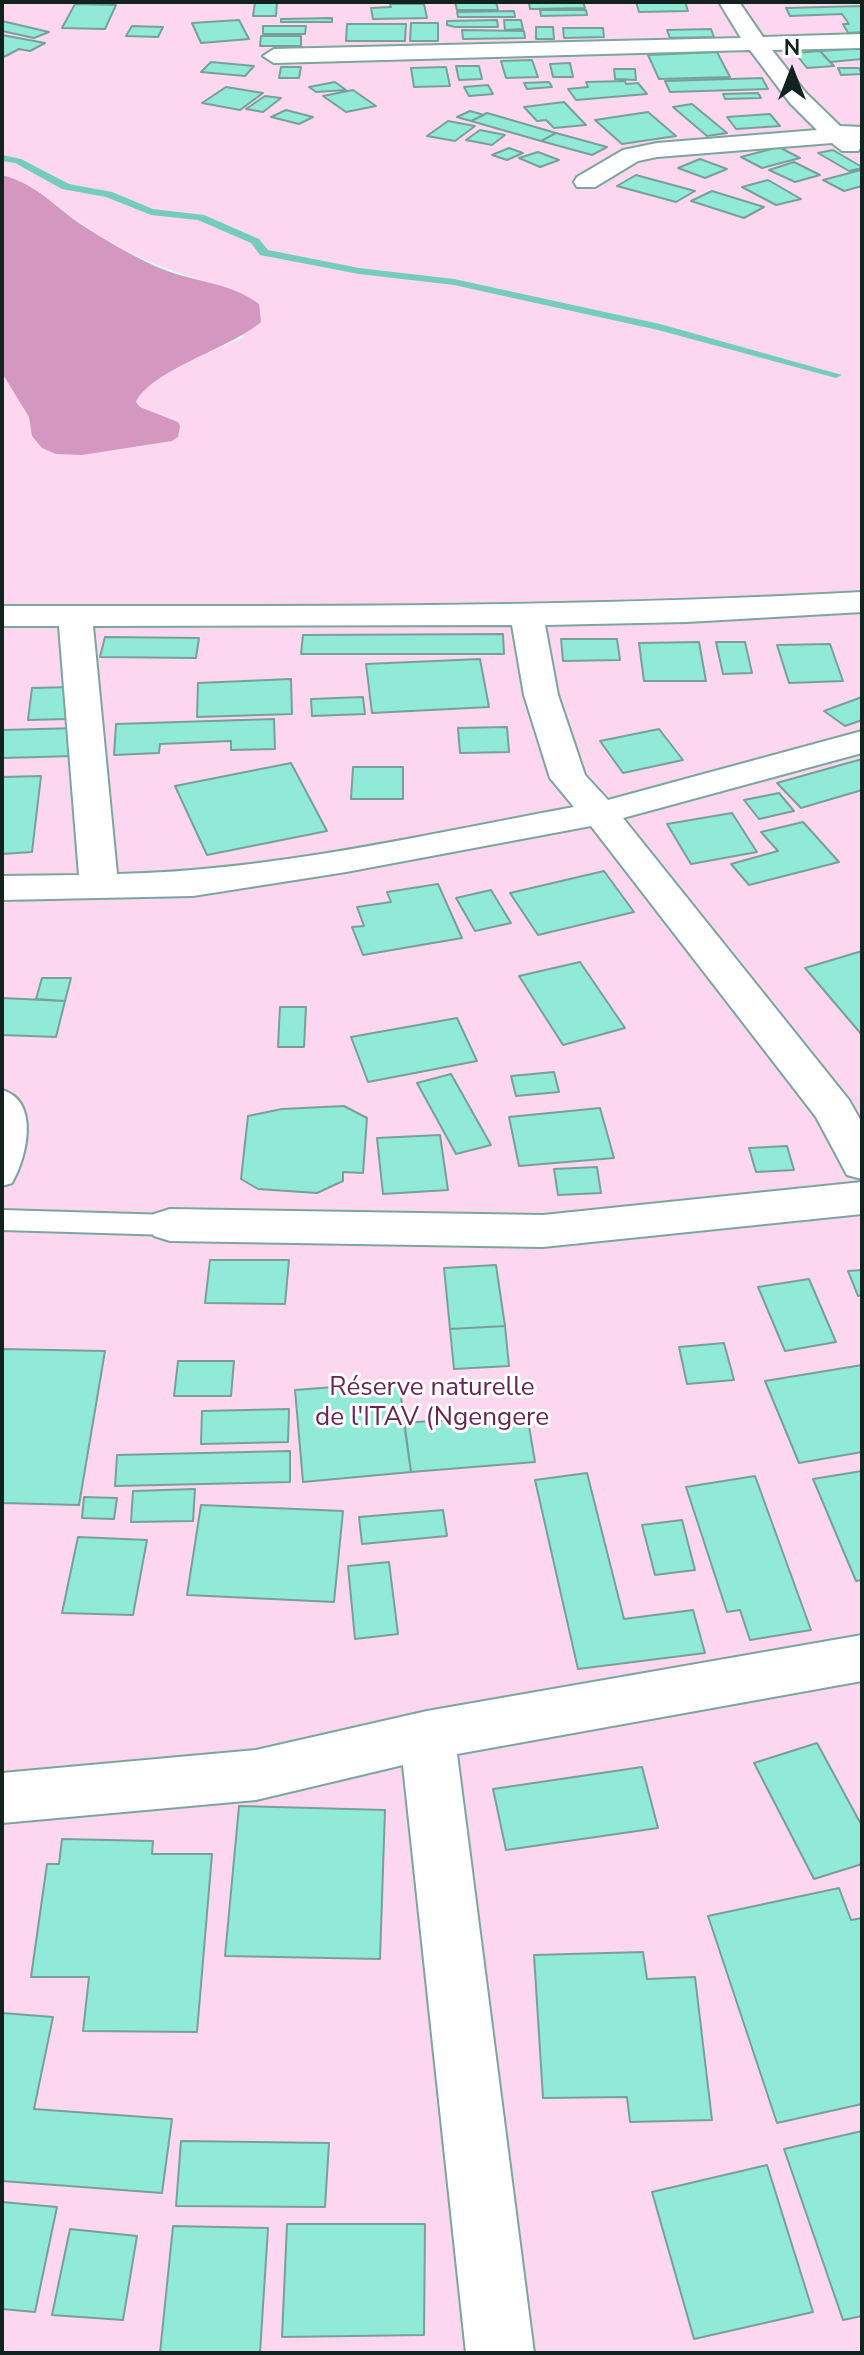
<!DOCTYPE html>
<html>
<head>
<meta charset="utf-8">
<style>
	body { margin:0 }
	#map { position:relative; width:864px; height:2355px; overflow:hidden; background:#dafdf5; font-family:"Nunito Sans",sans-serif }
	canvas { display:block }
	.frame { position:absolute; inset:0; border:4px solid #12231f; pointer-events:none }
	.north { position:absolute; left:752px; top:32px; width:80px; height:80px; -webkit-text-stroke:6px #fff; paint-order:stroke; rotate:0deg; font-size:22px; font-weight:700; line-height:32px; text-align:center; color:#12231f }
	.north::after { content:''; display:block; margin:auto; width:28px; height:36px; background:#12231f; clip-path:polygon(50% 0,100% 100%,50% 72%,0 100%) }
</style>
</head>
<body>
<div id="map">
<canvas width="864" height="2355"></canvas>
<div class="frame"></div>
<div class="north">N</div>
</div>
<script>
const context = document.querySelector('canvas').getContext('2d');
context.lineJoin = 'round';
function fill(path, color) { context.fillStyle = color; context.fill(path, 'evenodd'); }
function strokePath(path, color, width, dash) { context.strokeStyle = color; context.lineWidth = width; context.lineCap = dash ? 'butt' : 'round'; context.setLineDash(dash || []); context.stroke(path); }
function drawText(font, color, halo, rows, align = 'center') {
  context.font = font + ' "Nunito Sans",sans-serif'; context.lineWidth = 6; context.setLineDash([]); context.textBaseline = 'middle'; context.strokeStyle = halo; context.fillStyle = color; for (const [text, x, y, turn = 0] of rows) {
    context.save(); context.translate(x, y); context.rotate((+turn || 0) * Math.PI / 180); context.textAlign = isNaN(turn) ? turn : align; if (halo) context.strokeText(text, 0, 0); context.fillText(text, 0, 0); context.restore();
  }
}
const green = new Path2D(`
	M2 2H862V2353H2V373L30 417 32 436 82 455 172 441 178 437 180 426 178 422 140 407 136 402C149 373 216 350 244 337L240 292C180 274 139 262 86 227 53 206 41 186 2 175Z`);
const forest = new Path2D(`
	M2 175C39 185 54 207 85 227 107 241 131 255 155 266 189 282 229 281 259 304L261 322C231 348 151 370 136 402L140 407 178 422 180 426 178 437 172 441 82 455 56 454 42 448 32 436 29 417 2 373Z`);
const stream = new Path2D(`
	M2 155 21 159 69 184 112 192 153 209 204 215 259 239 268 250 359 268 454 279 660 324 842 375 836 378 658 330 454 285 359 274 260 255 251 243 198 220 151 215 106 197 62 189 15 163 2 161Z`);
const building = new Path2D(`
	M255 2H277L276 16H253Z
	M455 2H496L498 10H457Z
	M529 2H583L585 8 530 9Z
	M636 2H685L688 11 639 12Z
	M75 4 116 5 105 29 62 28Z
	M390 4H424L427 18 373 19 371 8 391 7Z
	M862 6V32L848 33 843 24H849L842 14 790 16 786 8Z
	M540 10H586L587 15 541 16Z
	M514 11 515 17H458L457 12Z
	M332 18V22H281V19Z
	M239 20 249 39 201 43 192 23Z
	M497 20 498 27H455L447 25V21Z
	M504 20H521L523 29 505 30Z
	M2 21 49 32 34 38 2 31Z
	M411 23H438V41H410Z
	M347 24H406L405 41H346Z
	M132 26 163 27 158 37 126 36Z
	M263 26H306L305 34H263Z
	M536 27H553L554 39H536Z
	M563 28H603L604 37 564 38Z
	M711 29 714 37 670 38 667 30Z
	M462 30 524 31 525 38 463 39Z
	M2 35 45 43 30 51 19 49 2 58Z
	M261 36H301V46H260Z
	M862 48V59L830 62 820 51Z
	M820 51 834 66 807 68 795 53Z
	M717 52 730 77 659 79 648 55Z
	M532 60 538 77 506 78 501 61Z
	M211 62 254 66 245 76 201 72Z
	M570 63 573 77H553L550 64Z
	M456 66H479L482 79 459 80Z
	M281 67H301L299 78H279Z
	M446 67 450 86 414 87 411 68Z
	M838 68H859L862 74 841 75Z
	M614 69H635L636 80 615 79Z
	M762 78 768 89 670 92 665 81Z
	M625 81 626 84 638 83 647 94 576 100 568 89 588 87 586 82Z
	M335 82 346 90 316 92 309 87Z
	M549 82 552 87 527 89 524 83Z
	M488 85 493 94 469 96 464 87Z
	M226 87 263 93 240 110 202 103Z
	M353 90 376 106 346 112 323 96Z
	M758 93 761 98 725 99 723 94Z
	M265 96 281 98 263 112 246 109Z
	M564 102 586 125 554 128 546 120 537 121 524 107Z
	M692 104 727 133 707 136 673 107Z
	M286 110 313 117 299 124 271 117Z
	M470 111 484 115 471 121 457 117Z
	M648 112 676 136 622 144 595 120Z
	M487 113 556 133 541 141 471 121Z
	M770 114 780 126 736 129 727 117Z
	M448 121 475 126 455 141 427 136Z
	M480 130 505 135 492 145 466 140Z
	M556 133 607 147 592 155 541 141Z
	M779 147 800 158 762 168 741 157Z
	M509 148 523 153 507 160 492 155Z
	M833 150 862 167V168L849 171 818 153Z
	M538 152 559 160 540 167 519 158Z
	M700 159 727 169 705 178 678 168Z
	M794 162 820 175 795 182 769 170Z
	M861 170 862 186 844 191 823 180Z
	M636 175 695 191 676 202 617 186Z
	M768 180 801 199 776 205 742 187Z
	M712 191 764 207 744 218 691 201Z
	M503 634 504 654H301L303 635Z
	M105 637 199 638 196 658 100 657Z
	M561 639H617L620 660 563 661Z
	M699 642 706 681H644L639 643Z
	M716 642H745L752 673 723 674Z
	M830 644 843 681 789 683 777 645Z
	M480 659 489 707 372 713 366 664Z
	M291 679 292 714 197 717 198 683Z
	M72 687 69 719 28 720 32 688Z
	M363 697 365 714 312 716 311 699Z
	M862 697V720L845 726 824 711Z
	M274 719 275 749 231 750V741L160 744 159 753 114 755 116 724Z
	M507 727 509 752 460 753 458 728Z
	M77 728 75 756 2 758V730Z
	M659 729 683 760 623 773 600 741Z
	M862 759V790L801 808 777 783Z
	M291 763 327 831 207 855 175 786Z
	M353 767H403V799H351Z
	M41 776 32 852 2 854V777Z
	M779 793 794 811 759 819 744 800Z
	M732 813 757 852 691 864 667 824Z
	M803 822 839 862 749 885 731 864 778 851 761 832Z
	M604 871 634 912 538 935 510 893Z
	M438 884 462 938 363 955 352 927 364 926 357 907 391 902 387 892Z
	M491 890 511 923 475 931 456 898Z
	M862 951V1035L805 968Z
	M580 962 625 1028 563 1045 519 976Z
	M42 978H71L65 1001 36 999Z
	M2 998 65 1001 56 1037 2 1035Z
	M280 1007H306L304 1047H278Z
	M457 1018 477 1061 368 1082 351 1037Z
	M554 1072 559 1092 516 1096 511 1076Z
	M451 1074 491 1145 456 1154 417 1083Z
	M344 1106 367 1118 363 1173 343 1172V1181L317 1193 258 1189 241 1179 248 1116 282 1109Z
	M600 1108 614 1158 519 1166 509 1117Z
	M440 1135 448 1190 383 1194 377 1138Z
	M787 1146 794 1170 756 1172 749 1148Z
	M597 1167 601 1193 558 1195 554 1169Z
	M210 1260H289L285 1304 205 1303Z
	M496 1265 505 1326 450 1329 444 1268Z
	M862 1270V1295L858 1296 848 1271Z
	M809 1279 836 1342 785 1351 758 1287Z
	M505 1326 509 1366 454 1369 450 1329Z
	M724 1343 734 1380 687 1384 679 1347Z
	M2 1349 105 1351 79 1505 2 1503Z
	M178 1361H234L231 1396H174Z
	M862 1365V1452L799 1463 765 1381Z
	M399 1382 411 1472 303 1482 295 1390Z
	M289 1409 288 1442 201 1444 202 1411Z
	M527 1414 535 1462 411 1472 404 1423Z
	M290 1451V1482L115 1486 117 1455Z
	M862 1471V1580L856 1581 813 1479Z
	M587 1473 624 1619 693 1610 705 1653 578 1669 535 1480Z
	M755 1476 811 1630 750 1640 740 1610 727 1612 686 1487Z
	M195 1489 193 1521 131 1522 133 1491Z
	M84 1497 117 1498 114 1519 82 1518Z
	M201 1505 343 1511 334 1602 187 1595Z
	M443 1510 447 1536 362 1544 359 1517Z
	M682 1520 695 1570 655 1575 642 1525Z
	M78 1537 147 1540 133 1615 62 1613Z
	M389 1562 398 1634 355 1639 348 1566Z
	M817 1743 862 1826V1864L814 1879 754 1763Z
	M642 1767 658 1828 506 1850 493 1789Z
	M239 1806 385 1810 380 1959 225 1956Z
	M62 1839 153 1841 152 1854H212L197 2032 83 2031 89 1977H31L47 1864H59Z
	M839 1888 851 1920 862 1918V2104L777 2123 708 1916Z
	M643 1952 647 1979 695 1977 712 2120 630 2122 627 2097 543 2098 534 1955Z
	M2 2013 53 2017 34 2109 172 2119 162 2193 2 2181Z
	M862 2131V2316L843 2320 784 2149Z
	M181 2141 329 2143 325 2207 176 2206Z
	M767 2165 813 2312 694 2339 652 2192Z
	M2 2202 57 2207 35 2312 2 2309Z
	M287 2224H425L424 2335 282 2337Z
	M173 2226 268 2228 260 2353H160Z
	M70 2229 137 2236 123 2320 52 2315Z`);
const lane = new Path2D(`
	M2 1090C40 1101 27 1157 12 1183L2 1186Z
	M2 1210 170 1215 180 1218 184 1225 180 1232 170 1235 2 1230Z`);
const street = new Path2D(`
	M719 2H739L763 37 862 34V48L772 50 806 93 840 126 862 127V141H859L862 146 858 151H842L832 143 657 157 638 161 595 187H577L574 182 577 177 623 150 657 143 817 130 790 103 750 50 274 63 263 56 274 49 741 38Z
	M862 592V612L687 622 545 625 558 695 585 775 608 800 862 731V753L623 818 849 1100 862 1123V1179L847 1175 816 1117 591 826 346 872 193 896 2 900V876L79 875 59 626H2V606C289 606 576 608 862 592ZM512 625 524 695 550 778 574 807C423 835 271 871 117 874L93 626Z
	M862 1182V1214L543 1247 170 1241 154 1236 148 1225 154 1214 170 1209 543 1215Z
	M862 1635V1681L457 1754 534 2353H466L403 1765 256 1800 2 1823V1773L256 1750 427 1711Z`);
const parkNames = [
	["Réserve naturelle",432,1389],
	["de l'ITAV (Ngengere",432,1419]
];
fill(green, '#fdd7ef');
fill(forest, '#d498c0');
fill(stream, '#74ccbb');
fill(building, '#91e9d8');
strokePath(building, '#77a198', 2);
strokePath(lane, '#7ca69d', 4);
strokePath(street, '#7ca69d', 4);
fill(lane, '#fff');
fill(street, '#fff');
drawText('26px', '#692356', '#fff', parkNames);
</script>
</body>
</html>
